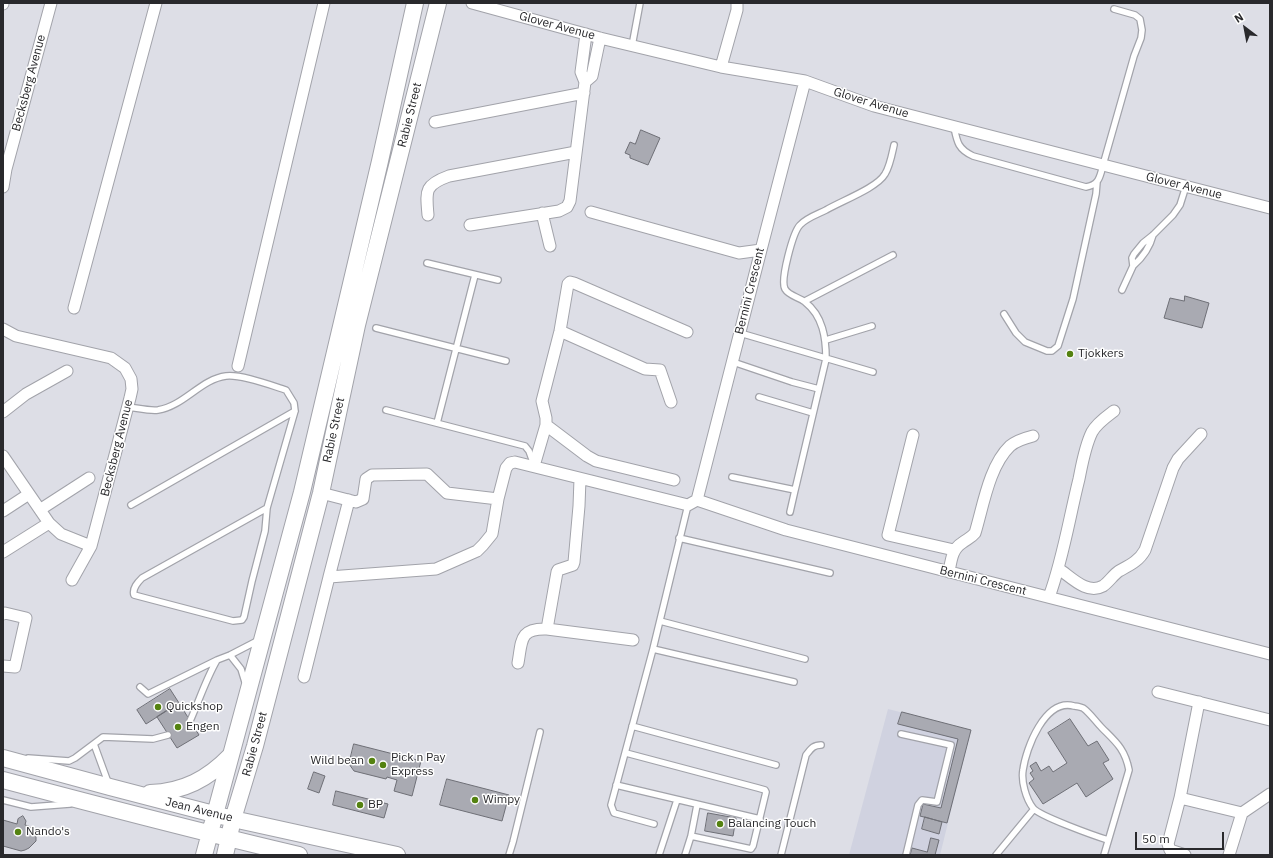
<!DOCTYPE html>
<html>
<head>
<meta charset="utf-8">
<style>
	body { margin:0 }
	#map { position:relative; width:1273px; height:858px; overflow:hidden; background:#dddee6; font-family:"IBM Plex Sans",sans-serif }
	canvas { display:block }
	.frame { position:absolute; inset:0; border:4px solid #29292c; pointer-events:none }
	.north { position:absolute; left:1225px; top:8px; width:40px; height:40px; -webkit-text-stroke:3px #fff; paint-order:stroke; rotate:328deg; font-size:11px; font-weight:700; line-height:16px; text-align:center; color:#29292c }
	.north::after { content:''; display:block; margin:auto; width:14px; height:18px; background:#29292c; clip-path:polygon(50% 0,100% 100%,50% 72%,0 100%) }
	.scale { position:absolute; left:1135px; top:832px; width:89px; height:18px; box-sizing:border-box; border:2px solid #29292c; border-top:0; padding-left:5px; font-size:12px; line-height:14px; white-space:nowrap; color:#29292c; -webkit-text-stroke:3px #fff; paint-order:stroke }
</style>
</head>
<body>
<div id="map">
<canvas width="1273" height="858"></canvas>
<div class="frame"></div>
<div class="north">N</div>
<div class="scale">50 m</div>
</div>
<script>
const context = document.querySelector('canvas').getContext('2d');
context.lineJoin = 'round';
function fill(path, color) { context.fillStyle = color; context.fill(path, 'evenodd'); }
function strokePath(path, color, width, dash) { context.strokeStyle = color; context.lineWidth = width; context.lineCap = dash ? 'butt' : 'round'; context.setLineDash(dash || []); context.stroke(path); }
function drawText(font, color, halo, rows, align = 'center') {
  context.font = font + ' "IBM Plex Sans",sans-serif'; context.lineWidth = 3; context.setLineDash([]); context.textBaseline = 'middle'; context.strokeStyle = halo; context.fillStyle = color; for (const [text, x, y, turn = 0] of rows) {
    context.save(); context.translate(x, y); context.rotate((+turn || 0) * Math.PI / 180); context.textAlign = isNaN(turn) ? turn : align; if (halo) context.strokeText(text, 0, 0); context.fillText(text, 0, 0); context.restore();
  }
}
const built = new Path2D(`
	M888 709 971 730 940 855H849Z`);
const building = new Path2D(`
	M641 130 660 138 648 165 630 158V155L625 153 630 142 635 144Z
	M1185 296 1209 303 1202 328 1164 318 1170 298 1184 301Z
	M170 689 179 703 146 724 137 710Z
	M179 703 199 735 177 748 157 717Z
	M902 712 971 730 947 823 920 816 923 804 941 808 958 739 898 724Z
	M1070 719 1088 746 1097 741 1109 760 1103 763 1113 779 1086 797 1077 783 1043 804 1029 783 1034 779 1030 773 1033 771 1030 766 1036 762 1041 771 1049 766 1053 772 1067 763 1048 733Z
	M354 744 421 761 412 796 394 791 397 780 387 777 386 779 354 771 349 764Z
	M314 772 325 776 319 793 308 789Z
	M447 779 509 795 502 821 440 805Z
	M336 791 388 804 384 818 333 805Z
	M708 813 736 818 733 836 705 831Z
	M23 816 26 821 25 825 29 826 32 830 36 837V841L29 848 25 850 21 851 3 846V820L17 824 18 819Z
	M925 817 942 822 939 834 922 829Z
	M931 838 939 840 935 855H910L912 848 927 852Z`);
const service = new Path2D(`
	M632 46 640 3
	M954 127C957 142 958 149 973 156L1086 187C1099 185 1100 177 1103 165L1134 56 1141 38 1142 30 1140 19 1135 15 1114 9
	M427 263 498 280
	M1133 266C1142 258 1150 247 1153 235
	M1122 290 1133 266 1132 258 1134 254 1143 243 1153 235 1173 215 1180 205 1186 186
	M805 301 893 255
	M1004 314 1016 333 1025 342 1047 351H1052L1058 346 1073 299 1096 194 1097 182
	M376 328 506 361
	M740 333 873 372
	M826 340 872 326
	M733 362 792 382 819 389
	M759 397 813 413
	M128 407C137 408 149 411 158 410 184 406 201 379 226 376 241 374 270 385 286 390L294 403 295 411 267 508 265 531 252 581 244 617 242 620 233 621 134 595C132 588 138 582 142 578L267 508
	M386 410 525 446 529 451 533 462
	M437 423 475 275
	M732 477 795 490 826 359C826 338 823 316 805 302 799 297 789 296 785 289 780 280 793 232 800 225 806 218 818 214 826 210 841 201 877 188 885 174 890 166 892 154 894 145
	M131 505 295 411
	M790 512 795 490
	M679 538 830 573
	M660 621 805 659
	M653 649 794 682
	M230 655 241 669 245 682
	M140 687 148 694 217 660
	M190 721C199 701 206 679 217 660L230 655 259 640
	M632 726 776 765
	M901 734 951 745 937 802 922 800 918 805 906 855
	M94 744 109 785
	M626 753 758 788 765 790 766 792 753 846 751 849 691 836
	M28 758 69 761 75 758 103 737 153 739 168 735
	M616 785 760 819
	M3 800 31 807 70 804
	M654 824 614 813 611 805 653 649 688 505
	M509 855 513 842 540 732
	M659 855 677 800
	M685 855 691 836 697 805
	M781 855 806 755C811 749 813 745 821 745
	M996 855 1034 809
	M1104 855 1129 770C1125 749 1116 742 1102 728 1096 722 1090 713 1083 708 1080 707 1077 706 1074 706 1045 698 1026 748 1023 770 1021 781 1026 799 1033 808 1039 816 1095 836 1108 840`);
const minor = new Path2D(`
	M472 3 600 38 721 67 805 81 874 106 1270 208
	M3 4V3
	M721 67 737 10V3
	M585 82 592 76 600 38
	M435 122 584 93
	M3 187 6 169 51 3
	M591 212 739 253 761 250
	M542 213 550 246
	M428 215C426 191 424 185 449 176L576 152
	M470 225 559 211 567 207 570 201 585 82 581 72 586 34
	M74 308 156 3
	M3 329 16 336 111 358 125 368 131 379 132 389 130 398 91 546 72 580
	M560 331 645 369 660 370 671 402
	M238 366 324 3
	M3 412 26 394 67 371
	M546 425 587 456 596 461 674 480
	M913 435 888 535 954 550
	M3 456 49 523 61 534 91 546
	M534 466 546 425V418L542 401 560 331 568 284 570 282 574 283 687 332
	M321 493 356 502 363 499 366 479 372 475 427 474 447 493 498 499 506 468 510 463 515 462 688 505 697 500 786 530 1270 654
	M349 500 329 577 436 569 477 551 483 545 492 534 498 499
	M697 500 761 250 805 81
	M41 509 89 478
	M3 511 29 494
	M3 552 49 523
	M1059 569C1071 577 1087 595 1103 586 1109 582 1113 575 1119 571 1130 565 1139 561 1145 550L1173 468 1178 459 1201 434
	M949 572C951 561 952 549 962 543 967 539 971 538 975 533 983 507 989 466 1010 446 1016 441 1025 438 1033 436
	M1049 597C1063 559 1069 519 1079 479 1082 464 1085 446 1092 432 1097 423 1106 417 1114 411
	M3 614 5 613 26 618 15 667 3 666
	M547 629 633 640
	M518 663C522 641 519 628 547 629L557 572 558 570 573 565 574 562 579 506 580 479
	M304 677 329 577
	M1158 692 1270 720
	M1199 702 1180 798 1242 813
	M1180 798 1168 844 1170 850 1185 855
	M1229 855 1242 813 1270 794`);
const secondary = new Path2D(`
	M3 758 110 787 233 819 397 855
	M3 780C101 806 200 832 299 855
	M150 793C183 792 208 779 231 755
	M204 855 302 492 380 161 415 3
	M225 855 233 819 255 746 321 493 357 325 438 3`);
const markers = [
	[1070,354,4,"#548210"],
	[158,707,4,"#548210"],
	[178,727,4,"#548210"],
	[372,761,4,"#548210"],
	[383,765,4,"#548210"],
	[475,800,4,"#548210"],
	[360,805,4,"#548210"],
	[720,824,4,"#548210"],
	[18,832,4,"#548210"]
];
const streetNames = [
	["Glover Avenue",557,26,15],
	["Becksberg Avenue",29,83,-75],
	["Glover Avenue",871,103,17],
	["Rabie Street",410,115,-76],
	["Glover Avenue",1184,186,14],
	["Bernini Crescent",750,291,-76],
	["Rabie Street",334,430,-78],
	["Becksberg Avenue",117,448,-76],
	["Bernini Crescent",983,581,14],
	["Rabie Street",255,744,-75],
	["Jean Avenue",199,810,14]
];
const poiNames = [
	["Tjokkers",1078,354],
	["Quickshop",166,707],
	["Engen",186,727],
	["Pick n Pay",391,758],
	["Express",391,772],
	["Wild bean",364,761,"right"],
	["Wimpy",483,800],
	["BP",368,805],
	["Balancing Touch",728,824],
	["Nando's",26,832]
];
fill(built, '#d0d2e0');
fill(building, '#a9aab2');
strokePath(building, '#6e6f76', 1);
strokePath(service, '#a2a3aa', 8);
strokePath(minor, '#a2a3aa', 13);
strokePath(secondary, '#a2a3aa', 18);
strokePath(service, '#fff', 5.5);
strokePath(minor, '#fff', 11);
strokePath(secondary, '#fff', 16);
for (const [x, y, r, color] of markers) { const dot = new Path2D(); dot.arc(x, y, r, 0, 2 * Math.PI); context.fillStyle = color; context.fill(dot); strokePath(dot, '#fff', 1.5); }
drawText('12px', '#29292c', '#fff', streetNames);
drawText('12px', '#29292c', '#fff', poiNames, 'left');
</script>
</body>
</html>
